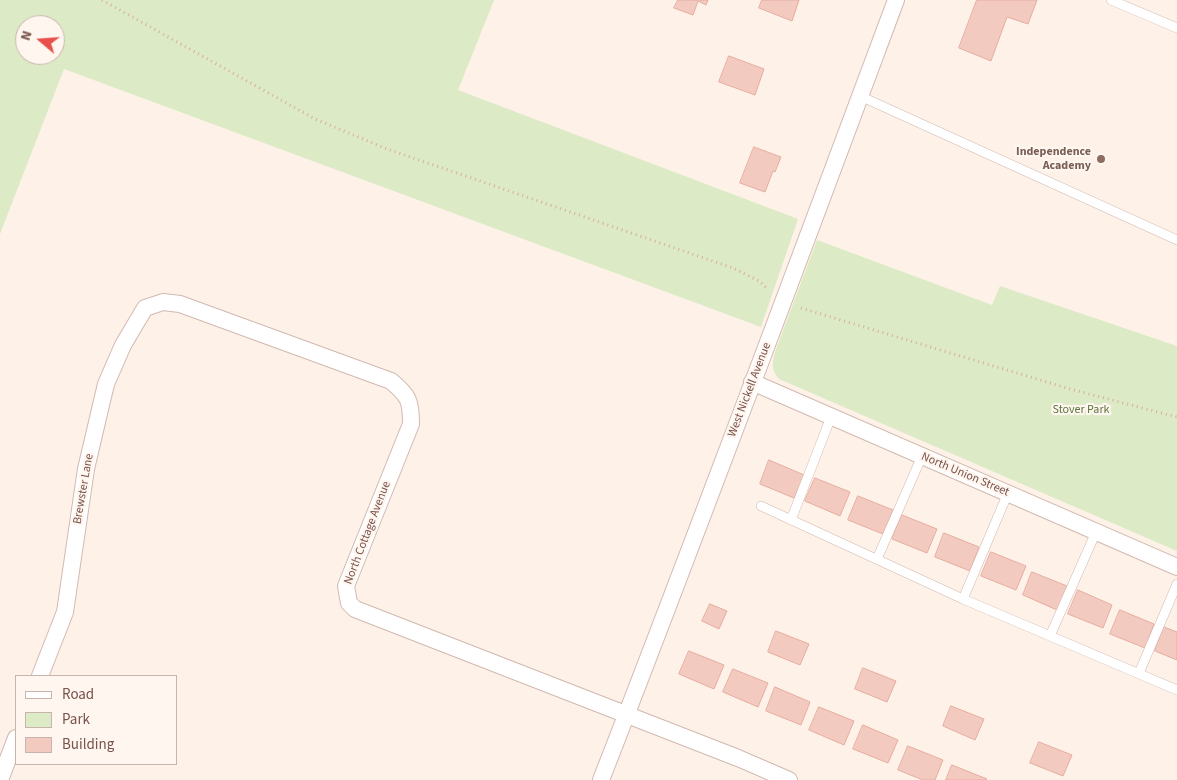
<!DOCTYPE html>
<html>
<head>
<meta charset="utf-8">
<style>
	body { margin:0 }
	#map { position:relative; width:1177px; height:780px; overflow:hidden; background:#fdf1e8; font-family:"Source Sans 3",sans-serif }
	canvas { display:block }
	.legend { position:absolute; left:15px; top:675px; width:162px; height:90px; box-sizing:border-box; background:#fff6ef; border:1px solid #c9b4ad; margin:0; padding:6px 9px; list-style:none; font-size:15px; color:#78524b }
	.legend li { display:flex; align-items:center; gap:10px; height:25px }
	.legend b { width:25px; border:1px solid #c9b4ad }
	.north { position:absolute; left:15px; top:15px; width:50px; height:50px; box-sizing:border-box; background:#fff6ef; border:1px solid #c9b4ad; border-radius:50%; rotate:288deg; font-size:14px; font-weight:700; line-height:20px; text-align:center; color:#78524b }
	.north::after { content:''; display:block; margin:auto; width:18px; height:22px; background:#e8504c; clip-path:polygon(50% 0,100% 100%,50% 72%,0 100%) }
</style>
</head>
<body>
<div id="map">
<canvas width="1177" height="780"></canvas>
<ul class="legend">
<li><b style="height:6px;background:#fff"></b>Road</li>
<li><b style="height:14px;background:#dcebc6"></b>Park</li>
<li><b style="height:14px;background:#f3cabf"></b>Building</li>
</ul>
<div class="north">N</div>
</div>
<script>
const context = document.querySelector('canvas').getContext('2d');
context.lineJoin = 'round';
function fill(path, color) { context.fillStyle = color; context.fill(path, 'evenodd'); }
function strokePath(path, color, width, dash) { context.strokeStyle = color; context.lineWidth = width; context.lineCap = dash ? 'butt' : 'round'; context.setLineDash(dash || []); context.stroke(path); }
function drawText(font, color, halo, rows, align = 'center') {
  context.font = font + ' "Source Sans 3",sans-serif'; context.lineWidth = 4.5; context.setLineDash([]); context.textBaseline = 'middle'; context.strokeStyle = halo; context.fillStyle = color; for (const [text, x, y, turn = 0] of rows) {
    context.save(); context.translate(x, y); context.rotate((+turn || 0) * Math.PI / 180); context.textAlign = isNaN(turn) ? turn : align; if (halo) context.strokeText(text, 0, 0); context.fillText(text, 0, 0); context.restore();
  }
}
const green = new Path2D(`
	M0 0H494L458 90 798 219 761 327 64 69 0 234ZM25 25H55V55H25Z
	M817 240 992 305 1000 286 1177 346V551L779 379C771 370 772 363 775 352Z`);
const building = new Path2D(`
	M678 0H708L706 5 698 1 693 15 674 8Z
	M762 0H799L792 21 759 8Z
	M977 0H1037L1028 24 1007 17 991 61 959 48Z
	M729 56 764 69 755 95 719 82Z
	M754 147 781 157 775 172 773 171 765 192 740 183Z
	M769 460 804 475 794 498 760 484Z
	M815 478 850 492 840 516 805 501Z
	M858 496 893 510 883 534 848 520Z
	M902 515 937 529 927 553 892 539Z
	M944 533 979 547 970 571 935 557Z
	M991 552 1026 566 1016 590 981 576Z
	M1032 572 1067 586 1057 610 1023 595Z
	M1078 590 1112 605 1103 628 1068 614Z
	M710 604 727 611 719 629 702 621Z
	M1120 610 1154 624 1145 648 1110 634Z
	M1164 627 1177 632V660L1155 651Z
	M776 631 809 644 800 665 768 652Z
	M689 651 724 665 714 689 679 674Z
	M863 668 896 681 887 702 855 689Z
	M733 669 768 683 758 707 723 692Z
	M775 687 810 702 801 725 766 711Z
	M951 706 984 719 975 740 943 726Z
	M819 707 854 721 844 745 809 730Z
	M863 725 898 740 888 763 853 749Z
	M1039 742 1072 755 1063 776 1030 763Z
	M908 746 943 760 935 780H923L898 770Z
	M952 765 987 779 986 780H946Z`);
const path = new Path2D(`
	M102 0 315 119 387 149 733 268 759 281 768 289
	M801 308 1070 389 1177 417`);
const lane = new Path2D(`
	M1111 0 1177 28
	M860 96 1177 240
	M761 506 963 599 1177 690
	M791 520 831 417
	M877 559 922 456
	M963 599 1008 493
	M1050 636 1096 532
	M1139 673 1177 584`);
const street = new Path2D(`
	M752 382 1177 567
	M40 676 65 612 86 469 106 384 123 345 145 308 163 302 180 304 391 381C409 396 411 401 411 424L346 586 349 603 355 609 738 758 789 780
	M0 780 16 738
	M601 780C702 521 799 260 896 0`);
const markers = [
	[1101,159,5,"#8d6e63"]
];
const educationNames = [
	["Independence",1091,152],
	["Academy",1091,166]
];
const streetNames = [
	["West Nickell Avenue",750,390,-69],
	["North Union Street",965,475,23],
	["Brewster Lane",84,489,-80],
	["North Cottage Avenue",368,533,-69]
];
const parkNames = [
	["Stover Park",1081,410]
];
fill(green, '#dcebc6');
fill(building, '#f3cabf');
strokePath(building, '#e6ac9f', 1);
strokePath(lane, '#d2b9b0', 10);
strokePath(street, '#d2b9b0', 18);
strokePath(path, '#d8aca2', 3, [1, 4]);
strokePath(lane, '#fff', 9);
strokePath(street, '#fff', 16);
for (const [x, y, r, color] of markers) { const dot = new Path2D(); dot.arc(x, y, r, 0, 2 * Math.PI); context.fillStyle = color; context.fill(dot); strokePath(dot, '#fff6ef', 2); }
drawText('bold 12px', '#785e54', '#fff6ef', educationNames, 'right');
drawText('12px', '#78524b', '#fff6ef', streetNames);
drawText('12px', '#5c7840', '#fff6ef', parkNames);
</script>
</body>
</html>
